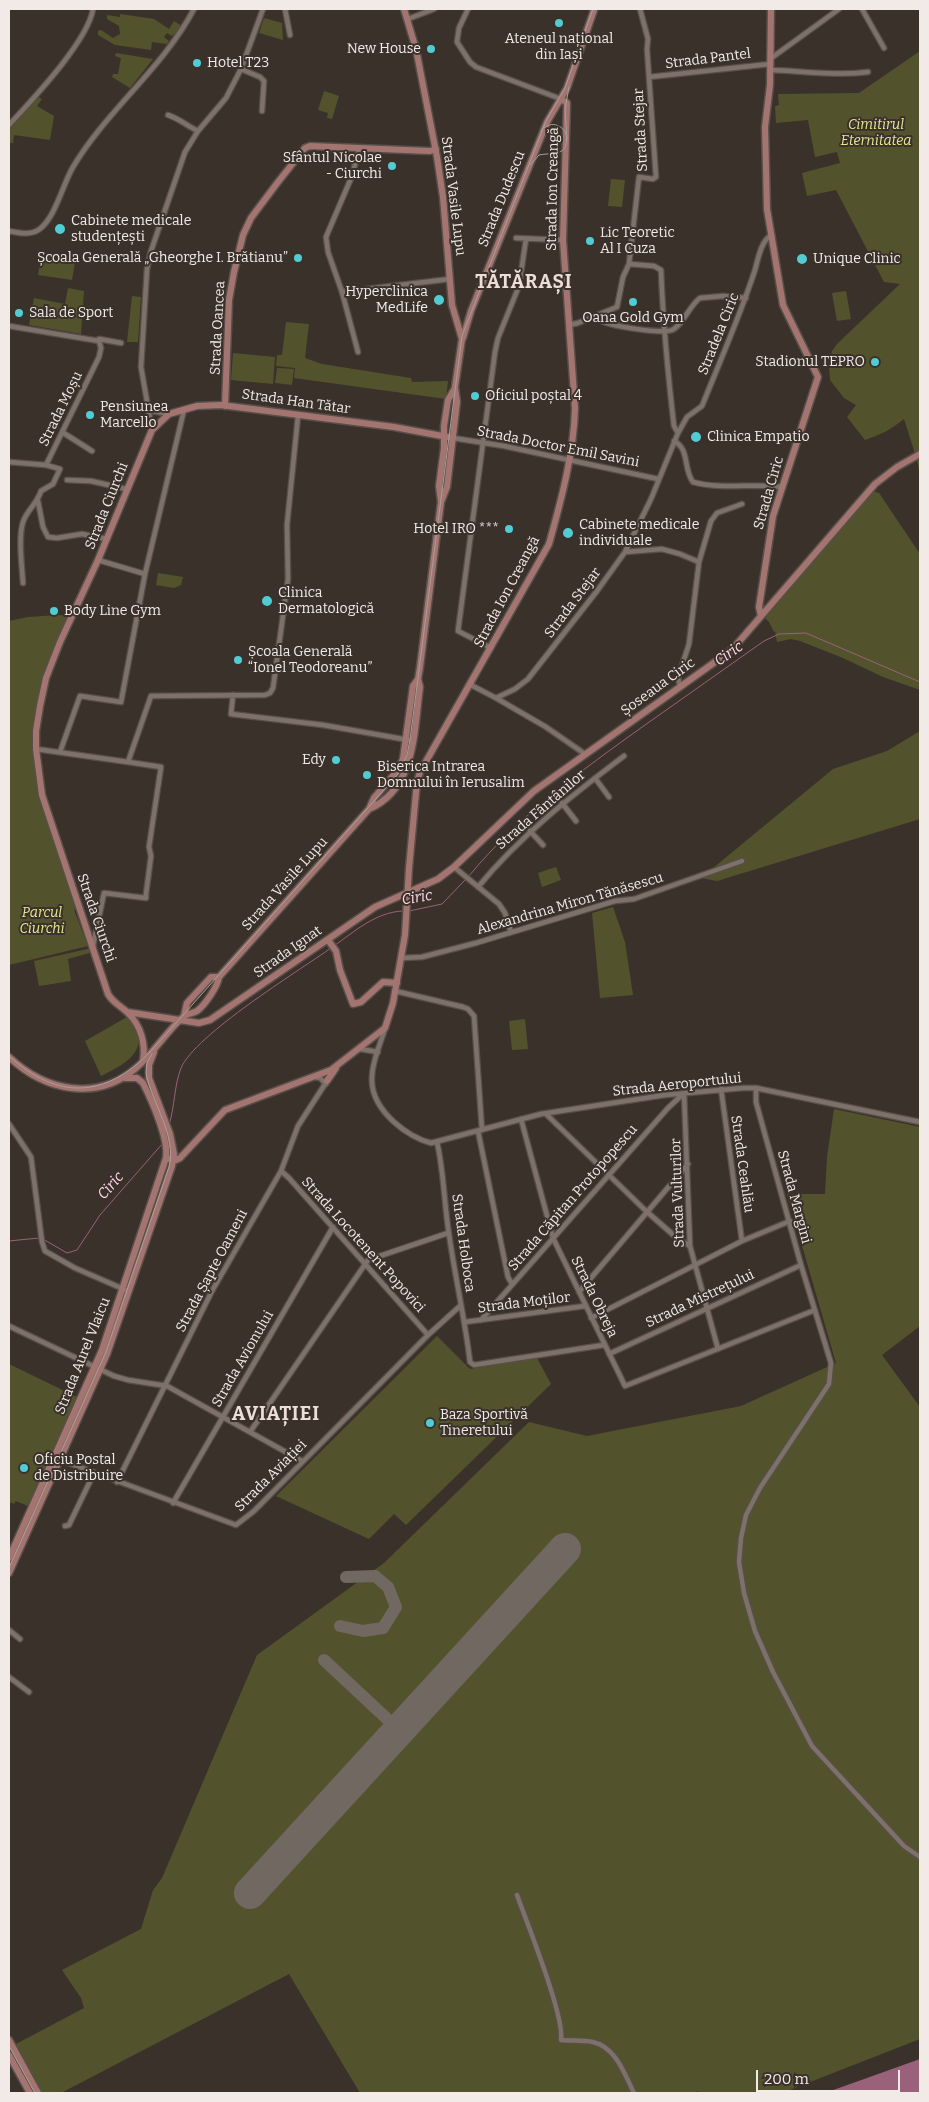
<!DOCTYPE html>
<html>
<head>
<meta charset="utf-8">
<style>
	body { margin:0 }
	#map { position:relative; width:929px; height:2102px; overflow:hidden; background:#3b312b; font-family:Bitter,serif }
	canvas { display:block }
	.frame { position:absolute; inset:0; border:10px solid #f1eae6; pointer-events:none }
	.scale { position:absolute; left:756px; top:2070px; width:144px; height:22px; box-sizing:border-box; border:2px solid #f1eae6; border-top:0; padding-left:6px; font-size:15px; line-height:18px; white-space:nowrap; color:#f1eae6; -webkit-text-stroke:4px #3b312b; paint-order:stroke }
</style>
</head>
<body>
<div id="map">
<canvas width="929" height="2102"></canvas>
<div class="frame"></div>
<div class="scale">200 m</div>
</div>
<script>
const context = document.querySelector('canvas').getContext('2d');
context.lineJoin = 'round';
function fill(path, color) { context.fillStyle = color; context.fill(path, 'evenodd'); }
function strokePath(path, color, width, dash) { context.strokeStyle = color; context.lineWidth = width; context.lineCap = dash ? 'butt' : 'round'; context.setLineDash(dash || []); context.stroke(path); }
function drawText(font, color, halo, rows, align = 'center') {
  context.font = font + ' Bitter,serif'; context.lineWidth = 4; context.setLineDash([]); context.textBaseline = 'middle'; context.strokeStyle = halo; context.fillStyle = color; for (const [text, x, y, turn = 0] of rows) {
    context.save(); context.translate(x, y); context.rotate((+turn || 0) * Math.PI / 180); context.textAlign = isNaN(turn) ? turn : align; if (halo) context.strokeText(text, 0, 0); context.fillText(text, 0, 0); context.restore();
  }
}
const green = new Path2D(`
	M120 14 154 19 169 29 174 21 182 26 176 35 174 34 172 36 167 33 164 37 169 41 167 44 152 42 151 50 115 45 98 35V31L101 30 113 38 120 34 119 26 107 19V15L120 17Z
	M264 18 282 23 283 40 259 33Z
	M920 51V476L917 460 904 419C892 429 880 435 865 440L847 417 856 405 844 398 830 380 829 366 832 351 837 344 900 284 884 282 836 190 807 196 802 173 840 163 837 152 815 157 808 120 776 123 775 106 779 105 778 94 859 93Z
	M116 53 153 59 130 88 112 77 113 74H118L121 58 115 56Z
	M324 91 339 96 332 119 327 118 328 113 318 110Z
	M38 97 42 99 37 106 54 116 50 140 14 135 13 143H9V130Z
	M611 179 625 180 622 207 608 206Z
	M41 256 75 262 72 280 38 275Z
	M68 288 84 291 81 334 29 325 34 298 65 304Z
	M846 291 851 319 837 321 832 293Z
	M132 296 141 297 138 342H127Z
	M286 322 309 324 305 358 322 364 411 378 412 382 448 381 446 399 294 378 295 368 276 366 277 355H282Z
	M233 353 275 357 273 384 231 380Z
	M277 368 294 369 292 385 275 383Z
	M873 491 879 493 920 554V690L883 677 843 658 800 641 791 639 777 642 775 631 774 632 769 622 765 618Z
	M158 573 183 577 181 585 174 588 156 585Z
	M58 615 71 616 46 678 36 730 41 790 79 908 74 910 88 946 9 965V621L28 617Z
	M920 731V819L717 881 701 878 833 769 887 751Z
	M556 867 561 880 542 887 538 873Z
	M613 907 625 942 633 995 600 998 592 913Z
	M92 948 93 952 68 959 71 981 39 986 34 961Z
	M127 1017C131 1023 138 1031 139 1038 140 1058 115 1069 101 1076L85 1041Z
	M525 1019 528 1049 512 1050 509 1021Z
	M834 1109 920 1127V1326L882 1355 920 1407V2039L782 2093H699L698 2091 694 2093H360L289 1974 61 2093H42L16 2044 84 2008 81 1998 62 1970 141 1929 153 1890 162 1878 257 1655 384 1563 529 1422 587 1436 741 1406 836 1363 787 1194H825L827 1157Z
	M437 1336 470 1369 537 1358 551 1384 406 1525 394 1514 369 1539 276 1496Z
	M9 1364 79 1398 28 1506 16 1501 14 1504 9 1502Z`);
const water = new Path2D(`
	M920 2059V2093H825Z`);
const stream = new Path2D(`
	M469 876C518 816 582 770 645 725 685 697 724 669 764 641L779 634 806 633 920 682
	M409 911 442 904 466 879
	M334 946C355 931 376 912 403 911
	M169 1125C175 1106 174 1086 181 1068 196 1034 297 972 331 948
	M43 1239 67 1253 77 1250 100 1215 163 1143
	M9 1241 39 1238`);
const taxiway = new Path2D(`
	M340 1626 363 1631 383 1628 396 1607 388 1587 375 1576 346 1577
	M324 1660 399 1730`);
const runway = new Path2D(`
	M250 1893 565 1549`);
const street = new Path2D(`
	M285 9 290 35
	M468 9 459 28 457 42 470 62 476 67 561 99
	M862 9 884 48
	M408 19 434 9
	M770 59 839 9
	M241 69 260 77 264 81 262 111
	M770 70C803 71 835 76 868 72
	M649 77 770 64
	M168 115C180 119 187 126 198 131
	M9 125C32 100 88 41 93 9
	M9 231C20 233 32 236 41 228 56 215 63 184 73 167 107 110 163 68 194 9
	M516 238 563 240
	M342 292 450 279
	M596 317C602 326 661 334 672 330 682 326 690 305 700 298L723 296 746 298
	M569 325 578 323 617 307 623 277 629 264
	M9 326 99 341V339L121 343
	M358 352 342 292 328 252 326 237 352 176 359 149
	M147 410 169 414
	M152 430 141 367 147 269 151 251 185 152 198 131 226 98 241 69 263 9
	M62 432 92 451
	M678 433 687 417 702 406C720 361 740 316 755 270 758 259 761 242 770 236
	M453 438 504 446 658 479
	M674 441C690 449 683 469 693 482 721 490 753 483 782 487
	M9 462 46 465 60 469 53 484 41 491C37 504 27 510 23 522 18 538 22 566 23 583
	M46 465 99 357 101 348 99 341
	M67 480 91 481 126 489
	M38 501 43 527 48 537 57 538 82 534 107 539
	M625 552 662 549 680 554 699 562
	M98 560 145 574
	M491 648 458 631 495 352 498 338 519 286 526 239
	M471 685 496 698 515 689 528 679 597 591 625 552 651 499 678 433 674 426C668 375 663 322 661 270L654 266 629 264 639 177 653 179 656 177 647 49 648 39 640 9
	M680 686 678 678 689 644 699 562 711 521 717 513 742 504
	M233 695 231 714 323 725 414 741
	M496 698 546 727 585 754
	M36 749 128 762 151 696 265 695 270 693 273 688 288 579 287 525 298 416
	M60 752 80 696 121 702 145 574 184 410
	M595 778 609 797
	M562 803 576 821
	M530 831 543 845
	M454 867 499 904 505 913 511 932
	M478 887C520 836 571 796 624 756
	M93 946 104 893 146 898V894L151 856 149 847 161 767 128 762
	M402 958 422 957 476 943 615 901 634 899 742 861
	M395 991 463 1007 468 1009 474 1016 482 1130
	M385 1029C372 1067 360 1091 394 1122 405 1132 416 1139 431 1143L541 1114 665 1095 743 1088H756L920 1122
	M360 1049 378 1052
	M315 1077 320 1078 326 1084
	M756 1088V1102L801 1265 831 1363 829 1384 760 1488 746 1515 741 1538 739 1562 744 1593 755 1631 773 1672 812 1746 904 1846 920 1857
	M721 1089 742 1241
	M684 1093 690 1246 718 1349
	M546 1114 646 1211 678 1239 690 1246
	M521 1119 553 1238 625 1386 815 1310
	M9 1124 31 1157 42 1242 45 1251 75 1268 128 1291
	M478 1131 508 1277 512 1284
	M437 1142C444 1172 444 1204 449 1234 455 1277 465 1319 470 1362L474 1365 604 1345
	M281 1171 289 1178 428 1335
	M579 1292 688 1164
	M591 1318 742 1241 790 1221
	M481 1320 668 1108 683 1094
	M465 1322 585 1306
	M9 1326 114 1376 128 1380 167 1386 302 1461
	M609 1354 801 1265
	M250 1432 368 1260 448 1233
	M58 1459 236 1525 254 1511 428 1335 460 1306
	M117 1482 212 1291 281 1171 298 1126 327 1081V1079
	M173 1503 333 1227
	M65 1526 69 1525 94 1473
	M9 1630 20 1639
	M9 1677 29 1692
	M517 1895C527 1923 565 2017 561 2040 571 2041 583 2040 593 2042 616 2047 625 2075 634 2093`);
const secondary = new Path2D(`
	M404 9 416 49 437 157 443 197 452 305 462 339 455 387 457 402 447 487 441 502
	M463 338 471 311 547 122 567 88 594 10
	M225 406 229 300 234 272 243 235 251 218 278 182 305 148 310 146 430 151 436 149
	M761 616 759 607 773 516 818 377 783 305 767 209 765 127 770 85 771 9
	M369 809C416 789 414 730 420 687L418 679 420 667 441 502 439 486 444 448V426L448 400 455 388
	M328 940 336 951 340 970 353 1004 361 1002 383 982 397 983
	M127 1012 199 1023 210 1020 375 907 438 879 454 867 534 791 729 652 737 644 875 484 897 467 920 454
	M184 1016 187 1003 211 977H219
	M9 1057C45 1091 97 1102 136 1068 154 1053 166 1032 183 1017 187 1013 192 1014 197 1011 205 1005 218 986 219 977L369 809 374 798 398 770 403 759 413 686 418 679
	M143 1061C146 1044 141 1026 128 1013 121 1006 113 1003 108 994L42 795 36 749V731L40 706 46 678 60 642 98 560 152 430 169 414 197 406 221 405 394 427 453 438
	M327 1081 336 1068
	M166 1158 176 1160 180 1158 225 1110 331 1070 385 1028 393 1003 405 935 409 868 417 782 420 772 549 544C561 501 574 453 575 408L563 240 567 103 561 99
	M9 1558 102 1350 166 1158C169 1139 152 1101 143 1083L137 1078H125
	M9 1573 107 1354 172 1166 174 1154 170 1134 149 1078V1065L154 1052
	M9 2040 38 2093
	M9 2055 30 2093`);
const tram = new Path2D(`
	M567 140 565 109 569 87
	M530 165 539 155C556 152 569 157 566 133 559 122 548 122 541 131
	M9 1056C58 1101 106 1098 151 1051L399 773 407 755 410 740 462 336 546 121 565 88 593 9
	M9 1568 106 1352 169 1167C177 1135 152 1104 146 1073L147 1063 152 1054
	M9 2046 35 2093`);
const markers = [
	[559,23,5,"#51ccd3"],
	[431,49,5,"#51ccd3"],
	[197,63,5,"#51ccd3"],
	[392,166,5,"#51ccd3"],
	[60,229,6,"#51ccd3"],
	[590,241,5,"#51ccd3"],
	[298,258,5,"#51ccd3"],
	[802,259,6,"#51ccd3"],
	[439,300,6,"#51ccd3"],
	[633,302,5,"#51ccd3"],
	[19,313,5,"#51ccd3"],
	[875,362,5,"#51ccd3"],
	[475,396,5,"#51ccd3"],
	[90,415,5,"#51ccd3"],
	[696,437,6,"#51ccd3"],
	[509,529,5,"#51ccd3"],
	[568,533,6,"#51ccd3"],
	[267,601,6,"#51ccd3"],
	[54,611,5,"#51ccd3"],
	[238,660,5,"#51ccd3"],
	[336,760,5,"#51ccd3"],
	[367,775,5,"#51ccd3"],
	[430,1423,5,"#51ccd3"],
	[24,1468,5,"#51ccd3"]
];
const poiNames = [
	["Ateneul național",559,39,"center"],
	["din Iași",559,55,"center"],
	["New House",421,49,"right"],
	["Hotel T23",207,63],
	["Sfântul Nicolae",382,158,"right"],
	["- Ciurchi",382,174,"right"],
	["Cabinete medicale",71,221],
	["studențești",71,237],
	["Lic Teoretic",600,233],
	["Al I Cuza",600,249],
	["Școala Generală „Gheorghe I. Brătianu”",288,258,"right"],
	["Unique Clinic",813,259],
	["Hyperclinica",428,292,"right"],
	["MedLife",428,308,"right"],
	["Sala de Sport",29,313],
	["Oana Gold Gym",633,318,"center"],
	["Stadionul TEPRO",865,362,"right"],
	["Oficiul poștal 4",485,396],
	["Pensiunea",100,407],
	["Marcello",100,423],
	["Clinica Empatio",707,437],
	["Cabinete medicale",579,525],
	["individuale",579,541],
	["Hotel IRO ***",499,529,"right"],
	["Clinica",278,593],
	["Dermatologică",278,609],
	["Body Line Gym",64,611],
	["Școala Generală",248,652],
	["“Ionel Teodoreanu”",248,668],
	["Edy",326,760,"right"],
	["Biserica Intrarea",377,767],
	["Domnului în Ierusalim",377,783],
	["Baza Sportivă",440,1415],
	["Tineretului",440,1431],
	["Oficiu Postal",34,1460],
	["de Distribuire",34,1476]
];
const streetNames = [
	["Strada Pantel",708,59,-7],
	["Strada Stejar",641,130,-93],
	["Strada Ion Creangă",553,189,-89],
	["Strada Vasile Lupu",453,196,83],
	["Strada Dudescu",502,199,-68],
	["Strada Oancea",218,328,-87],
	["Stradela Ciric",719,334,-68],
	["Strada Han Tătar",296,402,8],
	["Strada Moșu",61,409,-64],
	["Strada Doctor Emil Savini",558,447,11],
	["Strada Ciric",769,493,-74],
	["Strada Ciurchi",107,506,-68],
	["Strada Ion Creangă",507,592,-62],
	["Strada Stejar",573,603,-53],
	["Șoseaua Ciric",658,687,-36],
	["Strada Fântânilor",541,810,-41],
	["Strada Vasile Lupu",285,884,-48],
	["Alexandrina Miron Tănăsescu",570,904,-16],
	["Strada Ciurchi",96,918,71],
	["Strada Ignat",288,952,-35],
	["Strada Aeroportului",677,1085,-6],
	["Strada Ceahlău",742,1164,82],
	["Strada Vulturilor",678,1193,-92],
	["Strada Margini",794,1197,75],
	["Strada Căpitan Protopopescu",573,1198,-49],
	["Strada Holboca",463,1243,82],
	["Strada Locotenent Popovici",363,1245,48],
	["Strada Șapte Oameni",212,1271,-62],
	["Strada Obreja",594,1297,64],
	["Strada Mistrețului",700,1299,-25],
	["Strada Moților",524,1303,-7],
	["Strada Aurel Vlaicu",83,1356,-68],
	["Strada Avionului",243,1359,-60],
	["Strada Aviației",271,1476,-45]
];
const parkNames = [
	["Cimitirul",876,125],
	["Eternitatea",876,141],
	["Parcul",42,913],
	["Ciurchi",42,929]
];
const waterNames = [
	["Ciric",729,654,-35],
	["Ciric",417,898,-9],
	["Ciric",111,1186,-49]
];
const districtNames = [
	["TĂTĂRAȘI",524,283],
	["AVIAȚIEI",276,1415]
];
fill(green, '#52532d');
fill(water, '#9a617a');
strokePath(stream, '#9a617a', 1);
strokePath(taxiway, '#716862', 12);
strokePath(runway, '#716862', 32);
strokePath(street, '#584f4a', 7);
strokePath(secondary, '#584f4a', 9);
strokePath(street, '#7d716a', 4.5);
strokePath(secondary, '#a47570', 6);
strokePath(tram, '#a79f9a', 1);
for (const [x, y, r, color] of markers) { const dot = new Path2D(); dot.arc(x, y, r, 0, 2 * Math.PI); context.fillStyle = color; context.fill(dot); strokePath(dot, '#3b312b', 2); }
drawText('14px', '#f1eae6', '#3b312b', poiNames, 'left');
drawText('14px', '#f1eae6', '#3b312b', streetNames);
drawText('italic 14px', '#e5e992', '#3b312b', parkNames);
drawText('italic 15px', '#fbd7e5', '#3b312b', waterNames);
context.letterSpacing = '1px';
drawText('bold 19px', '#eddfd7', '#3b312b', districtNames);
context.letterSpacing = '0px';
</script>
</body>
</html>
